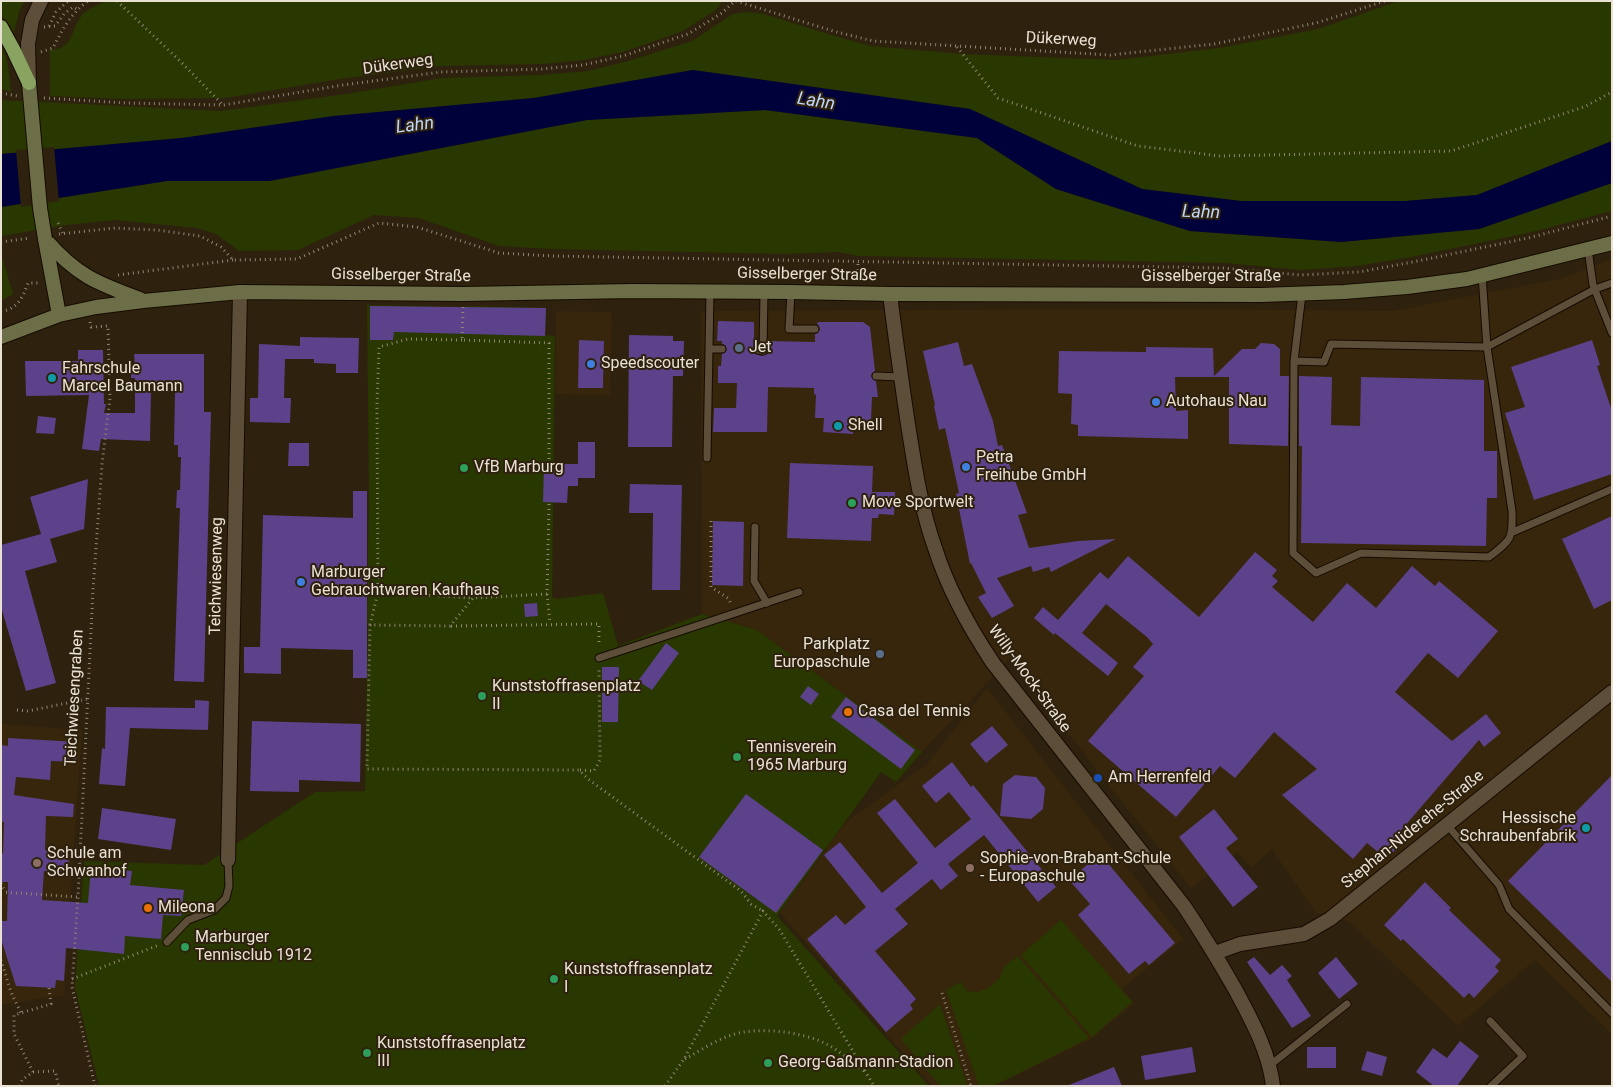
<!DOCTYPE html>
<html>
<head>
<meta charset="utf-8">
<style>
	body { margin:0 }
	#map { position:relative; width:1613px; height:1087px; overflow:hidden; background:#2e220e; font-family:Roboto,sans-serif }
	canvas { display:block }
	.frame { position:absolute; inset:0; border:2px solid #eae1d5; pointer-events:none }
</style>
</head>
<body>
<div id="map">
<canvas width="1613" height="1087"></canvas>
<div class="frame"></div>
</div>
<script>
const context = document.querySelector('canvas').getContext('2d');
context.lineJoin = 'round';
function fill(path, color) { context.fillStyle = color; context.fill(path, 'evenodd'); }
function strokePath(path, color, width, dash) { context.strokeStyle = color; context.lineWidth = width; context.lineCap = dash ? 'butt' : 'round'; context.setLineDash(dash || []); context.stroke(path); }
function drawText(font, color, halo, rows, align = 'center') {
  context.font = font + ' Roboto,sans-serif'; context.lineWidth = 4; context.setLineDash([]); context.textBaseline = 'middle'; context.strokeStyle = halo; context.fillStyle = color; for (const [text, x, y, turn = 0] of rows) {
    context.save(); context.translate(x, y); context.rotate((+turn || 0) * Math.PI / 180); context.textAlign = isNaN(turn) ? turn : align; if (halo) context.strokeText(text, 0, 0); context.fillText(text, 0, 0); context.restore();
  }
}
const built = new Path2D(`
	M1612 259V1034L1535 960 1458 1026 1350 922 1316 913 1272 849 1251 868 1238 852 1191 888 1107 783 1010 658 922 752 757 630 702 614 701 311 1168 309 1392 311 1560 279Z
	M556 311 612 312 610 395 556 394Z
	M987 688 1183 939 1122 989 1134 1003 1091 1039 993 1086H932L780 913 845 823 927 764Z
	M1 722 5 724 82 730 64 995 1 1005Z`);
const green = new Path2D(`
	M1 1H25L20 9 14 32 7 21 1 16Z
	M106 1H722L716 10 683 31 623 52 584 60 543 64 440 66 340 79 226 98 123 99 50 96V50C74 49 70 31 82 15 88 8 98 5 106 1Z
	M1399 1H1612V141L1477 195 1405 201H1241L1142 189 970 109 693 70 534 98 334 116 182 138 1 154V100L221 111 346 94 441 78 540 75 588 71 628 61 692 41 733 14 746 12 764 14 831 35 871 46 963 54 1117 60 1219 48 1318 29Z
	M1 46C9 59 9 77 11 92L1 89Z
	M765 110 977 138 1056 189 1190 231 1341 242 1479 229 1612 183V211L1528 233 1411 257 1357 266 1301 270 1225 263 859 256 838 252 785 254 552 249 499 246 419 218 374 215 298 250 239 251 216 234 197 228 115 220 66 225 1 236V207L167 181H270L587 120Z
	M1 253 13 294 1 301Z
	M367 305 457 307V333H465L466 306 546 308 545 335 555 336 552 597 556 599 603 593 618 646 702 614 757 630 922 752 896 782 881 772 777 916 929 1086H99L75 987 84 861 204 865 315 792 365 791 368 625H367L369 490Z
	M1061 920 1132 1002 1092 1037 1021 955Z
	M1018 956 1089 1038 993 1086H979L946 990 961 982 967 991 978 992 988 988 999 979 1004 967Z
	M940 1004 967 1086H940L901 1039Z`);
const water = new Path2D(`
	M693 70 970 109 1142 189 1241 201H1405L1477 195 1612 141V183L1479 229 1341 242 1190 231 1056 189 977 138 765 110 587 120 269 181H167L1 207V154L182 138 334 116 534 98Z`);
const pier = new Path2D(`
	M54 147 59 201 21 207 16 150Z`);
const building = new Path2D(`
	M370 306 546 308 545 336 394 332 393 340H370Z
	M718 321 754 322V340H758V345L754 347 753 351 755 354 762 356 768 354V341L815 342V334L818 333 820 329 819 326 817 324 818 322H863L870 327 875 371 872 373 871 376 873 380 876 381 878 397H872L871 421 854 420 853 434 823 432 824 418H815L816 394 814 395V388L768 387 767 432H713L714 408H736L737 383H718V366H721L722 354 726 352 727 349 725 345 722 344V341H717Z
	M629 335 673 336V341H684L683 376H673L672 447H628Z
	M300 337 359 338 358 373H336V364L314 363V359H285L284 398H291L290 423 250 422V398H258L259 344 300 346Z
	M579 340 604 341 603 388H578Z
	M1592 340 1600 365 1597 366 1612 411V474L1534 500 1505 413 1525 407 1511 367Z
	M958 342 964 366 972 364 993 421 998 446 1002 445 1027 513 1018 515 1029 548 1078 541 1116 539 1051 572 1049 567 1033 572 1031 566 997 578 1014 606 992 618 978 597 986 593 971 563 970 564 956 494 959 493 945 428 939 430 934 406 935 405 923 351Z
	M1261 343 1274 344 1280 349V376H1289L1288 446 1229 444V377H1175L1176 411 1188 410V439L1078 436V425L1071 424 1072 394 1058 393 1059 351 1146 352V347L1213 348 1214 376 1242 349H1255Z
	M78 350H103L104 404H106L104 413H135V378H131V366H135L134 354H204V412H211L204 682 174 681 180 508H176L177 490H180L181 457H178V445H174L175 392H151L150 441 101 439 99 451 82 449 89 395 26 396 25 361H78Z
	M1299 376 1332 377 1331 425 1360 426 1361 377 1484 380V451H1497V498H1487L1486 546 1301 543 1302 446H1299Z
	M38 416 56 418 54 434 36 433Z
	M578 442H595V478H578V486H568L567 503 543 502 544 464H578Z
	M289 443H309V466H288Z
	M790 463 873 466 872 492H895L894 515 879 514 878 518H872L871 541 787 538Z
	M88 479 84 529 50 539 57 562 25 571 56 683 26 691 1 607V545L41 534 30 497Z
	M630 484 682 485 680 590H652L653 513H629Z
	M353 491H367V678H353V650L281 648V674L244 673V647H260L263 515 353 518Z
	M1612 516V600L1594 609 1562 539Z
	M713 521 744 522 743 586 712 585Z
	M1255 552 1277 570 1272 576 1278 581 1272 587 1313 622 1347 583 1376 608 1412 566 1435 586 1439 581 1498 631 1458 678 1428 653 1395 692 1452 741 1486 714 1501 733 1484 747 1479 740 1390 843 1397 849 1385 858 1367 843 1353 859 1282 795 1317 769 1274 732 1235 778 1220 766 1176 817 1088 741 1144 676 1133 667 1153 644 1147 637 1106 604 1082 633 1118 663 1108 676 1055 633 1054 635 1034 618 1043 607 1058 620 1100 572 1108 579 1128 556 1199 617Z
	M537 603 538 616 525 617 524 604Z
	M666 643 679 653 652 690 638 681Z
	M602 667H619L618 722H602Z
	M808 686 819 694 811 705 800 697Z
	M846 697 915 750 901 769 831 717Z
	M195 700 209 701 208 730 130 728 125 786 99 784 102 748 105 749 106 707 195 708Z
	M252 721 361 724 360 782 299 780V792L250 791Z
	M992 726 1008 745 986 763 970 744Z
	M8 738 77 742 76 762 51 761 50 780 16 777 14 795 74 804 73 817 46 816 45 850 69 851 68 872 44 871 42 900 88 903 91 867 132 871 130 885 184 890 181 916 163 915 161 939 125 936 124 954 66 948 64 981 56 980 55 988 16 986 1 939 2 921H7L8 882H1V854L3 853 4 822H1V745L8 746Z
	M952 762 971 787 973 785 1056 887 1038 902 984 835 948 864 958 876 941 890 932 879 895 909 908 924 875 951 916 999 910 1005 913 1009 886 1032 807 939 836 915 845 925 866 907 824 855 840 842 882 893 918 863 877 813 895 799 935 848 971 819 949 792 936 803 922 786Z
	M1015 775 1036 777 1045 788 1043 809 1031 819 1000 816 1003 784Z
	M1612 775V982L1508 881Z
	M746 794 823 850 776 913 699 857Z
	M102 808 176 819 171 850 98 839Z
	M1214 809 1238 839 1226 848 1258 887 1233 907 1179 837Z
	M1100 854 1175 943 1149 965 1145 961 1129 974 1078 915 1090 904 1069 880Z
	M1425 882 1451 908 1449 910 1501 960 1495 967 1499 971 1474 998 1469 993 1464 998 1403 939 1401 941 1384 925Z
	M1254 957 1270 975 1282 965 1292 976 1287 980 1311 1016 1292 1028 1247 962Z
	M1336 957 1358 984 1339 999 1318 973Z
	M1460 1041 1479 1056 1457 1086H1434L1416 1072 1433 1048 1447 1058Z
	M1192 1047 1196 1072 1145 1080 1141 1056Z
	M1307 1047H1336V1068H1307Z
	M1367 1051 1387 1057 1382 1076 1361 1070Z
	M1114 1067 1122 1086H1069V1085Z`);
const path = new Path2D(`
	M117 1 181 62 222 104
	M736 1 833 31 873 41 1110 55 1214 44 1316 23 1385 1
	M49 26 56 12 68 1
	M44 27 55 26 64 14 73 7 77 9
	M957 47 998 98 1138 146 1220 156 1451 151 1584 107 1612 92
	M41 52 53 48C62 30 71 13 88 1
	M1 93 18 96
	M44 98 126 103 223 105 343 85 441 72 542 69 583 65 623 56 688 34 722 13 735 1
	M59 234 115 228 157 230 200 236 221 247 233 260 297 259 379 223 417 227 499 253 553 256 1223 268 1301 275 1359 272 1413 262 1528 238 1612 216
	M1 242 30 238
	M118 275 233 260
	M858 280V261
	M463 307 462 340 549 343V464
	M1 311C17 310 23 297 28 283H40
	M90 322 91 327 108 326 110 398 102 464 93 590 78 897 72 987 95 1086
	M462 340 408 339 379 347 377 404 378 592 473 598
	M549 504 547 594 473 598 450 626 370 625 367 769 579 770 588 779 741 891 751 904 763 911
	M711 521V587L729 599 731 604
	M547 594 550 623
	M370 625 378 592
	M451 626 599 624V646
	M17 710 28 711 87 699
	M580 770 594 771 600 760 599 668
	M1 883 5 892
	M1 892 78 897
	M1 960 11 992 21 1013
	M72 979 159 945
	M942 993 971 1086
	M685 1059C703 1049 723 1035 744 1032 770 1028 808 1033 830 1046 842 1053 853 1063 864 1071
	M33 1072 55 1071 59 1086
	M20 1086 22 1080 33 1072 14 1034V1015L51 1004 49 988
	M665 1086 684 1059 763 911 779 929 874 1086`);
const service = new Path2D(`
	M1588 249 1593 285 1612 333
	M1482 275 1487 347 1512 511C1513 539 1511 540 1489 557L1361 553 1316 573 1293 553 1294 361 1324 362 1331 344 1487 347 1595 289 1612 283
	M710 292 709 349H722
	M791 292 789 329H815
	M758 350 763 351 764 292
	M1294 361 1302 294
	M876 376 900 377
	M707 458 709 349
	M755 527 754 581 767 603
	M1513 532 1612 489
	M599 658 799 592
	M1447 825 1499 885 1509 909 1612 1013
	M167 942 188 920 214 910 226 898 229 886 228 860
	M1490 1021 1523 1056 1491 1086
	M1269 1066 1347 1004`);
const minor = new Path2D(`
	M28 44 32 20 41 1
	M890 294C895 336 901 377 907 418 914 462 920 506 935 548 948 589 969 627 993 663L1184 906C1202 933 1219 961 1235 989 1251 1019 1269 1051 1273 1086
	M228 860 240 292
	M1215 953 1240 944 1304 934 1330 919 1612 692`);
const secondary = new Path2D(`
	M45 239C76 275 96 283 140 299
	M45 239 59 315
	M1 337 59 315 96 307 143 301 240 292 463 294 632 291 791 292 890 294 1261 295 1344 292 1407 287 1467 279 1612 243`);
const trunk = new Path2D(`
	M1 27 13 49`);
const pathBridge = new Path2D(`
	M58 223 64 236`);
const minorBridge = new Path2D(`
	M28 44 29 83`);
const secondaryBridge = new Path2D(`
	M29 83 40 208 45 239`);
const trunkBridge = new Path2D(`
	M13 49 29 83`);
const markers = [
	[739,348,5,"#5c6f8a"],
	[591,364,5,"#3f7fe0"],
	[52,378,5,"#0f9aa8"],
	[1156,402,5,"#3f7fe0"],
	[838,426,5,"#0f9aa8"],
	[966,467,5,"#3f7fe0"],
	[464,468,5,"#2e9e5b"],
	[852,503,5,"#2e9e5b"],
	[301,582,5,"#3f7fe0"],
	[880,654,5,"#5c6f8a"],
	[482,696,5,"#2e9e5b"],
	[848,712,5,"#e8710a"],
	[737,757,5,"#2e9e5b"],
	[1098,778,5,"#1a4fb4"],
	[1586,828,5,"#0f9aa8"],
	[37,863,5,"#8d6e63"],
	[970,868,5,"#8d6e63"],
	[148,908,5,"#e8710a"],
	[185,947,5,"#2e9e5b"],
	[554,979,5,"#2e9e5b"],
	[367,1053,5,"#2e9e5b"],
	[768,1063,5,"#2e9e5b"]
];
const streetNames = [
	["Dükerweg",1061,40,3],
	["Dükerweg",398,65,-8],
	["Gisselberger Straße",807,275,1],
	["Gisselberger Straße",401,276,1],
	["Gisselberger Straße",1211,277],
	["Teichwiesenweg",217,576,-89],
	["Willy-Mock-Straße",1029,679,54],
	["Teichwiesengraben",75,698,-87],
	["Stephan-Niderehe-Straße",1413,830,-39]
];
const poiNames = [
	["Jet",749,348],
	["Speedscouter",601,364],
	["Fahrschule",62,369],
	["Marcel Baumann",62,387],
	["Autohaus Nau",1166,402],
	["Shell",848,426],
	["Petra",976,458],
	["Freihube GmbH",976,476],
	["VfB Marburg",474,468],
	["Move Sportwelt",862,503],
	["Marburger",311,573],
	["Gebrauchtwaren Kaufhaus",311,591],
	["Parkplatz",870,645,"right"],
	["Europaschule",870,663,"right"],
	["Kunststoffrasenplatz",492,687],
	["II",492,705],
	["Casa del Tennis",858,712],
	["Tennisverein",747,748],
	["1965 Marburg",747,766],
	["Am Herrenfeld",1108,778],
	["Hessische",1576,819,"right"],
	["Schraubenfabrik",1576,837,"right"],
	["Schule am",47,854],
	["Schwanhof",47,872],
	["Sophie-von-Brabant-Schule",980,859],
	["- Europaschule",980,877],
	["Mileona",158,908],
	["Marburger",195,938],
	["Tennisclub 1912",195,956],
	["Kunststoffrasenplatz",564,970],
	["I",564,988],
	["Kunststoffrasenplatz",377,1044],
	["III",377,1062],
	["Georg-Gaßmann-Stadion",778,1063]
];
const waterNames = [
	["Lahn",816,102,9],
	["Lahn",415,126,-7],
	["Lahn",1201,213,2]
];
fill(built, '#37260b');
fill(green, '#293700');
fill(water, '#00003a');
fill(pier, '#2e220e');
fill(building, '#5b428a');
strokePath(service, '#160b00', 9);
strokePath(minor, '#160b00', 16);
strokePath(secondary, '#160b00', 16);
strokePath(trunk, '#160b00', 16);
strokePath(path, '#908676', 3, [1, 4]);
strokePath(service, '#5c4e39', 7);
strokePath(minor, '#5c4e39', 14);
strokePath(secondary, '#6c6e47', 14);
strokePath(trunk, '#88a460', 14);
strokePath(minorBridge, '#160b00', 16, []);
strokePath(secondaryBridge, '#160b00', 16, []);
strokePath(trunkBridge, '#160b00', 16, []);
strokePath(pathBridge, '#908676', 3, [1, 4]);
strokePath(minorBridge, '#5c4e39', 14);
strokePath(secondaryBridge, '#6c6e47', 14);
strokePath(trunkBridge, '#88a460', 14);
for (const [x, y, r, color] of markers) { const dot = new Path2D(); dot.arc(x, y, r, 0, 2 * Math.PI); context.fillStyle = color; context.fill(dot); strokePath(dot, '#2e220e', 2); }
drawText('16px', '#eae1d5', '#2e220e', streetNames);
drawText('16px', '#eae1d5', '#2e220e', poiNames, 'left');
drawText('italic 18px', '#c0d6fc', '#2e220e', waterNames);
</script>
</body>
</html>
